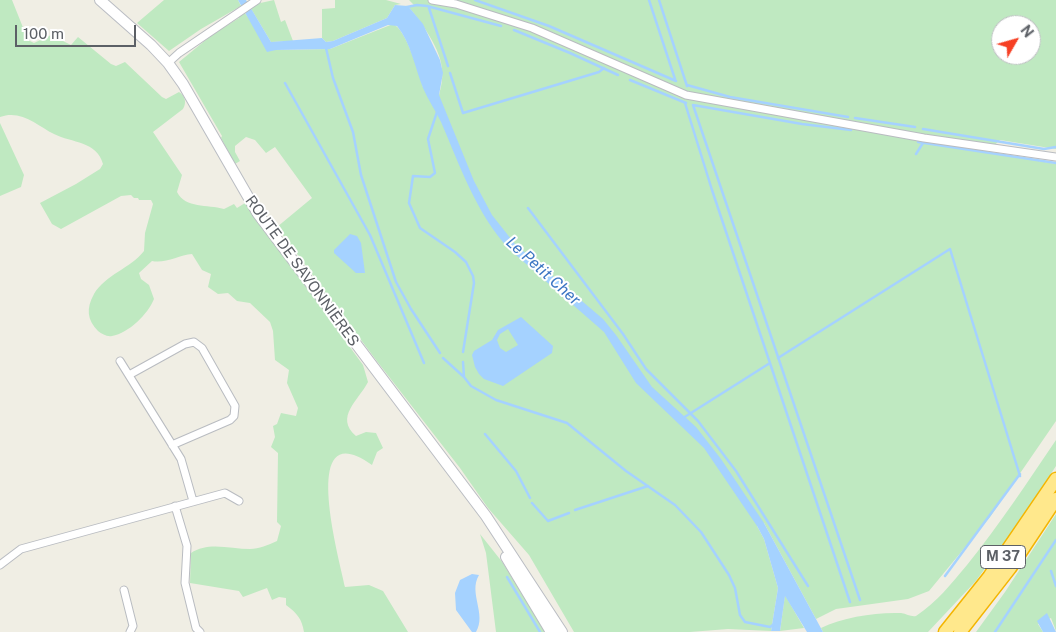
<!DOCTYPE html>
<html>
<head>
<meta charset="utf-8">
<style>
	body { margin:0 }
	#map { position:relative; width:1056px; height:632px; overflow:hidden; background:#f0eee4; font-family:"Public Sans",sans-serif }
	canvas { display:block }
	.north { position:absolute; left:991px; top:15px; width:50px; height:50px; box-sizing:border-box; background:#fff; border:1px solid #bebfc2; border-radius:50%; rotate:52deg; font-size:14px; font-weight:700; line-height:20px; text-align:center; color:#5c6066 }
	.north::after { content:''; display:block; margin:auto; width:18px; height:22px; background:#f64024; clip-path:polygon(50% 0,100% 100%,50% 72%,0 100%) }
	.scale { position:absolute; left:15px; top:25px; width:121px; height:22px; box-sizing:border-box; border:2px solid #5c6066; border-top:0; padding-left:6px; font-size:15px; line-height:18px; white-space:nowrap; color:#5c6066; -webkit-text-stroke:4px #fff; paint-order:stroke }
</style>
</head>
<body>
<div id="map">
<canvas width="1056" height="632"></canvas>
<div class="north">N</div>
<div class="scale">100 m</div>
</div>
<script>
const context = document.querySelector('canvas').getContext('2d');
context.lineJoin = 'round';
function fill(path, color) { context.fillStyle = color; context.fill(path, 'evenodd'); }
function strokePath(path, color, width, dash) { context.strokeStyle = color; context.lineWidth = width; context.lineCap = dash ? 'butt' : 'round'; context.setLineDash(dash || []); context.stroke(path); }
function drawText(font, color, halo, rows, align = 'center') {
  context.font = font + ' "Public Sans",sans-serif'; context.lineWidth = 4; context.setLineDash([]); context.textBaseline = 'middle'; context.strokeStyle = halo; context.fillStyle = color; for (const [text, x, y, turn = 0] of rows) {
    context.save(); context.translate(x, y); context.rotate((+turn || 0) * Math.PI / 180); context.textAlign = isNaN(turn) ? turn : align; if (halo) context.strokeText(text, 0, 0); context.fillText(text, 0, 0); context.restore();
  }
}
const green = new Path2D(`
	M0 0H12L28 40 34 43 51 35 71 45 78 37 111 64 116 66 125 62 162 97 166 99 179 92C185 96 187 102 183 109L153 132 182 175 177 192C186 209 207 204 224 209L234 204 237 208 245 203 363 365 368 382C359 400 334 417 356 436L366 432 376 433 383 448 377 452 372 465C298 412 339 557 345 587L369 585 383 591 408 632H304C302 619 297 613 286 605V598L279 597 272 600 267 588 243 597 239 591 190 583 191 553C208 541 231 549 250 549 259 549 268 545 277 541L281 526 277 522 278 453 271 447 275 437 273 426 277 424 281 413 296 416 298 408 287 383 289 370 275 360 273 331 270 322 250 303 237 301 228 293 218 294 208 287 211 274 202 270 192 254C179 255 165 264 152 261L139 273 141 279 149 285 154 299C148 314 129 333 112 336 107 337 102 334 98 331 87 320 86 308 94 294 105 275 131 268 144 251L145 233 153 204 151 200H139L138 198H134L131 195 121 196 61 229 52 224 40 203 76 184 100 169 103 164C97 141 72 143 54 134 38 126 21 109 0 117Z
	M164 0H238L241 6 201 29 169 51 137 23Z
	M274 0 281 22 285 20 293 41 271 42 250 7 256 4Z
	M335 0H386L401 4 395 5 387 18 333 41 326 42 322 38V9L335 8Z
	M409 0H1056V149L1000 140 987 152 1056 164V421L990 517 929 591 908 599 836 609 816 619 764 523 757 526 764 539 778 588 771 631 728 629 690 632H574L529 555 488 508 460 468 376 360 277 227 312 198 275 147 266 153 255 140 246 137 235 146V152L240 161 235 164 221 138 222 136 179 62 213 34 239 18 238 15 243 11 276 50 330 49 393 24C406 29 419 73 423 87L439 95C441 87 443 79 442 71 442 50 421 22 408 6H415ZM1001 25H1031V55H1001Z
	M0 123 24 175 21 187 0 196Z
	M1056 440V466L1015 528 975 582 928 632H823L821 628C843 617 876 612 901 613 907 614 911 617 916 616 937 602 951 584 967 565 999 525 1027 483 1056 440Z
	M1056 514V631L1051 618 1038 624 1043 632H976L1005 592Z
	M480 534 503 563 545 632H496L486 553Z
	M785 595 804 628 780 631Z`);
const water = new Path2D(`
	M238 0H246L271 42 322 38 326 42 333 41 387 18 395 5 408 6 423 24 440 60 443 73 439 95 474 181 492 215 515 244 603 319 616 335 652 387 696 427 721 459 764 523 823 632H807L785 596 780 631H771L778 588 764 539 757 526 704 448 636 383 604 332 509 249C476 213 460 166 441 122 436 111 428 100 423 88 415 68 411 43 397 26L388 25 330 49 276 50 267 52Z
	M350 234 357 236 361 243 365 273H356L334 253V250Z
	M521 317 553 346 552 353 503 386 484 379 479 374 475 367 472 355 474 351 492 340 498 330ZM508 329 518 345 506 352 500 348 497 340 500 334Z
	M472 574 479 575C468 593 487 614 476 632H472L456 610 455 593 460 580Z
	M1047 613 1056 632H1043L1037 621Z`);
const stream = new Path2D(`
	M475 0 549 26 676 81
	M649 0 675 79
	M659 0 687 86
	M407 7 417 5 427 6 501 26
	M429 8 448 66
	M514 30 570 53 618 75
	M326 48 333 78 353 132 361 175 396 282 411 309 440 353
	M450 73 463 113 599 72 604 68
	M630 80 686 103
	M285 83 370 235 424 363
	M687 85 730 97 848 117
	M685 103 712 190 850 602
	M693 105 860 600
	M693 105 802 124 851 130
	M437 112 428 139 435 173 430 177 413 176 409 203 420 228 455 252 466 262 473 276 474 283 463 352
	M855 118 915 127
	M923 129 1044 149 1056 147
	M918 142 1056 163
	M916 154 923 143
	M528 208 623 334 646 369 698 421 736 471 808 586
	M443 358 464 377
	M778 358 950 249 1020 476
	M463 362 464 377 471 386 496 400 567 423 626 471 675 505 701 532 729 575 735 588 740 615 745 622 770 627 774 624
	M683 418 770 363
	M485 434 516 471 530 498
	M532 503 548 521 569 513
	M575 510 648 486
	M1051 571 1056 586
	M945 576 1020 474
	M507 577 540 632
	M995 632 1056 540`);
const street = new Path2D(`
	M432 0 456 4 532 28 686 95 924 138 1056 157
	M168 63 179 53 257 0
	M120 361 181 459 193 501
	M129 375 185 344 194 342 202 348 235 406 234 416 230 420 172 445
	M175 506 187 546 185 583 196 628 200 632
	M0 565 21 549 225 493 239 501
	M124 590 133 626 130 632`);
const secondary = new Path2D(`
	M100 0 151 45 168 63 183 84 258 214 486 516 562 632
	M506 557 551 632`);
const highway = new Path2D(`
	M945 632 989 577 1056 479
	M960 632 1010 568 1056 499`);
const shields = [
	[1003,557,45]
];
const shieldNames = [
	["M 37",1003,557]
];
const streetNames = [
	["ROUTE DE SAVONNIÈRES",302,271,54]
];
const waterNames = [
	["Le Petit Cher",543,271,42]
];
fill(green, '#bfe9c1');
fill(water, '#a5d2ff');
strokePath(stream, '#a5d2ff', 2.5);
strokePath(street, '#b9bcc1', 9);
strokePath(secondary, '#babdc3', 12);
strokePath(highway, '#f4b500', 15);
strokePath(street, '#fff', 7);
strokePath(secondary, '#fff', 10);
strokePath(highway, '#ffe88c', 12);
for (const [x, y, w] of shields) { const box = new Path2D(); box.roundRect(x - w / 2, y - 11.5, w, 23, 4); context.fillStyle = '#fff'; context.fill(box); strokePath(box, '#5c6066', 1); }
drawText('bold 14px', '#5c6066', null, shieldNames);
drawText('15px', '#5c6066', '#fff', streetNames);
drawText('italic 16px', '#3c76c3', '#fff', waterNames);
</script>
</body>
</html>
